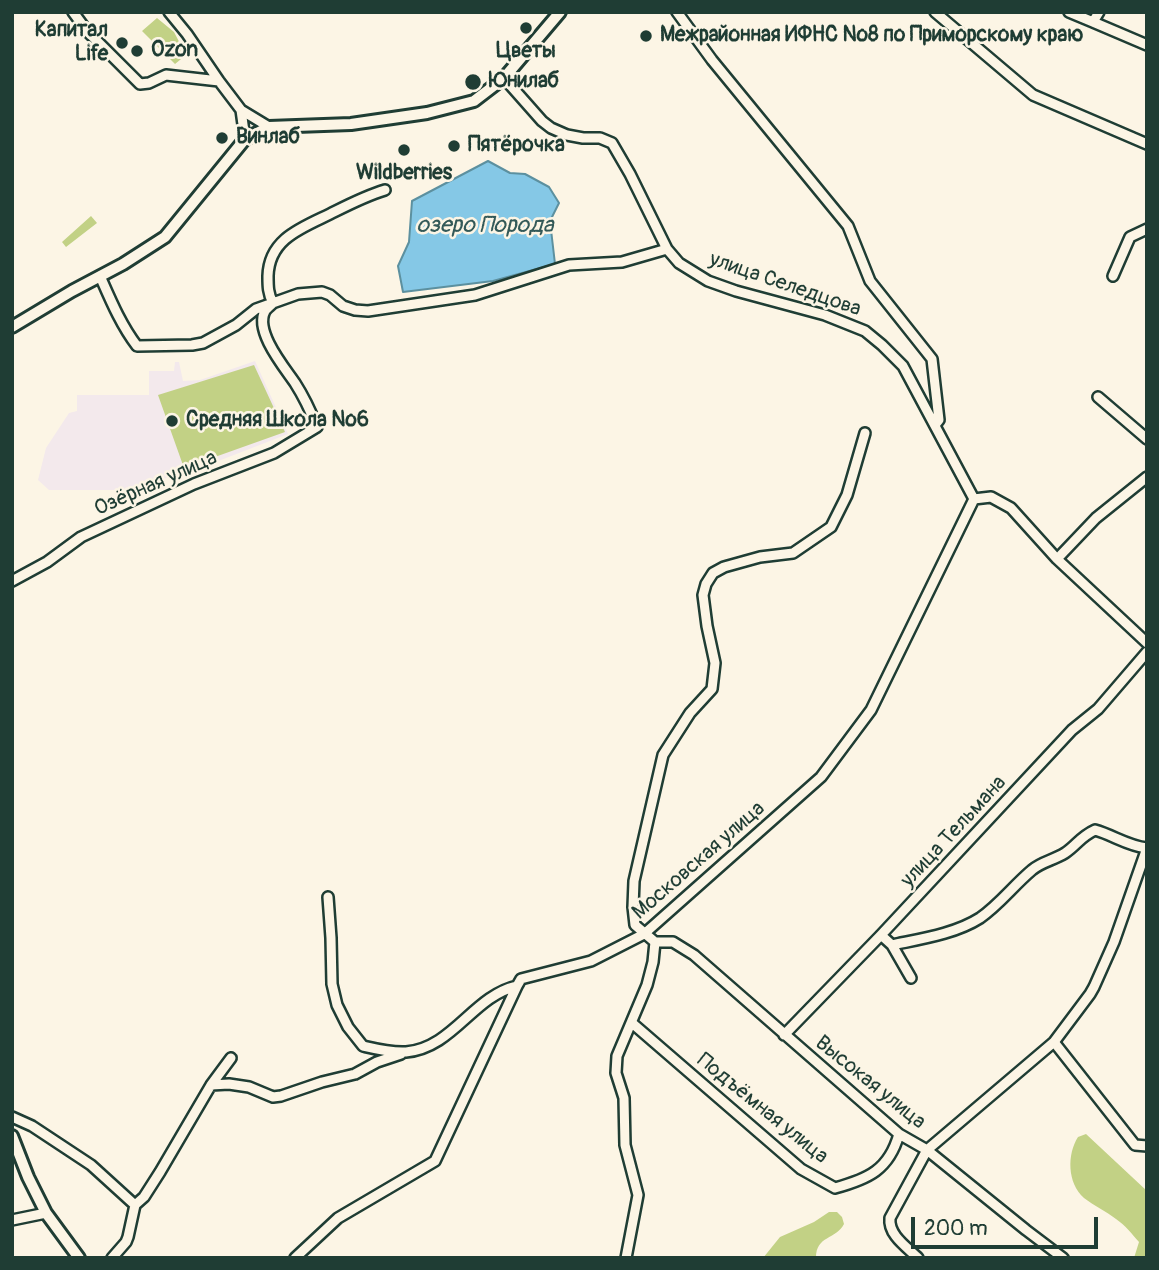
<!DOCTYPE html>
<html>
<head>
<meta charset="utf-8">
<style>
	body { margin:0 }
	#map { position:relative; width:1159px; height:1270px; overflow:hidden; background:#fcf5e5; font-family:Pangolin,sans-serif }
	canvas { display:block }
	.frame { position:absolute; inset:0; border:14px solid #1f3d34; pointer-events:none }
	.scale { position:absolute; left:911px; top:1217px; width:187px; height:32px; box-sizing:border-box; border:4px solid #1f3d34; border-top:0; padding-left:9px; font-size:21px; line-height:24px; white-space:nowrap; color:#1f3d34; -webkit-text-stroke:5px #fcf5e5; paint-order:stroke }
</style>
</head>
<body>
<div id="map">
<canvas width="1159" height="1270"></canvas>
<div class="frame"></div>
<div class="scale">200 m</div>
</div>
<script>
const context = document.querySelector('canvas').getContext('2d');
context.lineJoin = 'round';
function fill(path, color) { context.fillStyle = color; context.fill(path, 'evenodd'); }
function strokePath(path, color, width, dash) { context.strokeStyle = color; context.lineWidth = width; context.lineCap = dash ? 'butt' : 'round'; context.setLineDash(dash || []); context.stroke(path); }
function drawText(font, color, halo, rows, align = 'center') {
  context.font = font + ' Pangolin,sans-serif'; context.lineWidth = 5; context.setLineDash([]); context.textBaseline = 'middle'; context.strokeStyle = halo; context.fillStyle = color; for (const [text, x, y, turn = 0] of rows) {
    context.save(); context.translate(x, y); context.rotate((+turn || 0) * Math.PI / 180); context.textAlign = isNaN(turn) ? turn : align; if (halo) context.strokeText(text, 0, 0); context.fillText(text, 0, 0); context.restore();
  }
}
const built = new Path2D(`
	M255 361 288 434 190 472 120 490H49L38 480 46 448 69 413 77 411V395H149V371H174L175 362H179L183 381 200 380Z`);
const green = new Path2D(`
	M157 18 174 32 186 55 175 64 142 31Z
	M91 216 97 223 66 247 62 242Z
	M254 365 285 432 184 468 158 395Z
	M1086 1134 1147 1191V1258H1134L1139 1242C1132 1234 1125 1225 1116 1219 1106 1211 1094 1206 1084 1198 1067 1183 1067 1154 1078 1137Z
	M829 1212H837L842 1217 844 1224C836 1240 816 1235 816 1258H763L780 1237 814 1222Z`);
const water = new Path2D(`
	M488 161 510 173 525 174 549 187 559 203 550 221 555 264 493 281 403 292 398 266 409 242 412 201Z`);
const minor = new Path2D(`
	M73 12 87 31 140 84 149 83 166 75 219 81
	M169 12 187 34 219 81 241 110 269 127
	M677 12 712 60 848 226 870 281 932 359 939 420 935 425
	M935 12 1033 95 1147 144
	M1069 12 1093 22 1099 12
	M1093 22 1147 45
	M504 78 542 121 551 128 567 135 583 138H600L612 143 630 174 667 249 679 263 708 281 736 291 825 315 865 331 882 345 903 366 974 499
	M241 110 245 139
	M100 276C111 301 121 325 137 346L192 345 203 343 236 325 256 309 298 294 322 292 330 295 343 306 355 310 368 311 475 295 569 265 622 262 667 249
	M1113 276 1130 237 1147 229
	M1098 397 1147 439
	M974 499 991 497 1011 508 1057 559 1147 643
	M1057 559 1096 518 1147 477
	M12 581 47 562 81 537 194 484 274 453 317 427C311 412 304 397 295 383 284 367 254 331 265 311 266 309 272 304 273 303 268 294 268 286 268 276 269 239 301 228 330 214 348 205 365 196 385 190
	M328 897 331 938 332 984 337 1005 348 1027 363 1046C376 1049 392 1053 406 1052 453 1048 473 996 517 986
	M881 935 892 945 911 978
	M655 942H673L694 955 899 1134 927 1150 1026 1230 1063 1258
	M892 945C920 939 955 934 980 918 1000 904 1013 886 1032 870 1041 862 1054 860 1065 853 1077 845 1080 837 1095 830 1113 835 1128 846 1147 848
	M632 1023 801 1169 835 1188C868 1179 889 1170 899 1134
	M784 1035 881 935 1072 730 1098 709 1147 652
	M1054 1042 1135 1145 1147 1146
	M211 1085 229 1084 249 1087 273 1097 281 1096 322 1082 355 1074 377 1062 401 1054
	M12 1117 32 1126 91 1165 135 1205
	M12 1220 46 1213
	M112 1258 126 1242 128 1237 135 1205 144 1197 160 1172 211 1085 231 1058
	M295 1258 338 1218 435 1161 517 986 521 979 591 961 644 934 821 777 871 710 974 499
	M626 1258 638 1195 625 1145 624 1098 616 1073 617 1056 647 985 653 962 655 942 635 925 633 907 634 881 663 755 690 713 712 689 715 663 707 626 703 595 706 584 713 573 724 567 760 557 793 553 831 527 847 495 865 433
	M918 1258C907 1247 888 1235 890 1218L927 1150 1054 1042 1090 994 1094 987 1114 942 1147 848`);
const major = new Path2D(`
	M12 327 72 291 123 264 165 237 245 139 269 127 351 124 427 113 474 101 504 78 560 12
	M12 1136 28 1177 46 1213 79 1258`);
const markers = [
	[526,28,7,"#1f3d34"],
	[646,36,7,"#1f3d34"],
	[122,43,7,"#1f3d34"],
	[137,51,7,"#1f3d34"],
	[473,82,9,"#1f3d34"],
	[222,138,7,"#1f3d34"],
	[454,146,7,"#1f3d34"],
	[404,150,7,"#1f3d34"],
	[172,421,7,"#1f3d34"]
];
const poiNames = [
	["Капитал",108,31,"right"],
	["Life",108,55,"right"],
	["Межрайонная ИФНС №8 по Приморскому краю",660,36],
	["Ozon",151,51],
	["Цветы",526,52,"center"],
	["Юнилаб",489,82],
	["Винлаб",236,138],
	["Пятёрочка",468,146],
	["Wildberries",404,174,"center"],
	["Средняя Школа №6",186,421]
];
const streetNames = [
	["улица Селедцова",785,285,19],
	["Озёрная улица",156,484,-24],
	["улица Тельмана",954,832,-47],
	["Московская улица",699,861,-41],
	["Высокая улица",870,1083,39],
	["Подъёмная улица",762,1109,39]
];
const waterNames = [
	["озеро Порода",485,226]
];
fill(built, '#f3e9ec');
fill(green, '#c2d185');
fill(water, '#85c8e6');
strokePath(water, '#5c909f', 2);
strokePath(minor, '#1f3d34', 14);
strokePath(major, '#1f3d34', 16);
strokePath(minor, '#fcf5e5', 9);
strokePath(major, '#fcf5e5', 10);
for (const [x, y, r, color] of markers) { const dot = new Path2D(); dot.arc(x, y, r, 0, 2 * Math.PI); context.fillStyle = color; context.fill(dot); strokePath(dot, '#fcf5e5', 2.5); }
drawText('bold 21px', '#1f3d34', '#fcf5e5', poiNames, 'left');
drawText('21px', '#1f3d34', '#fcf5e5', streetNames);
drawText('italic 23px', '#335958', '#fcf5e5', waterNames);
</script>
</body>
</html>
